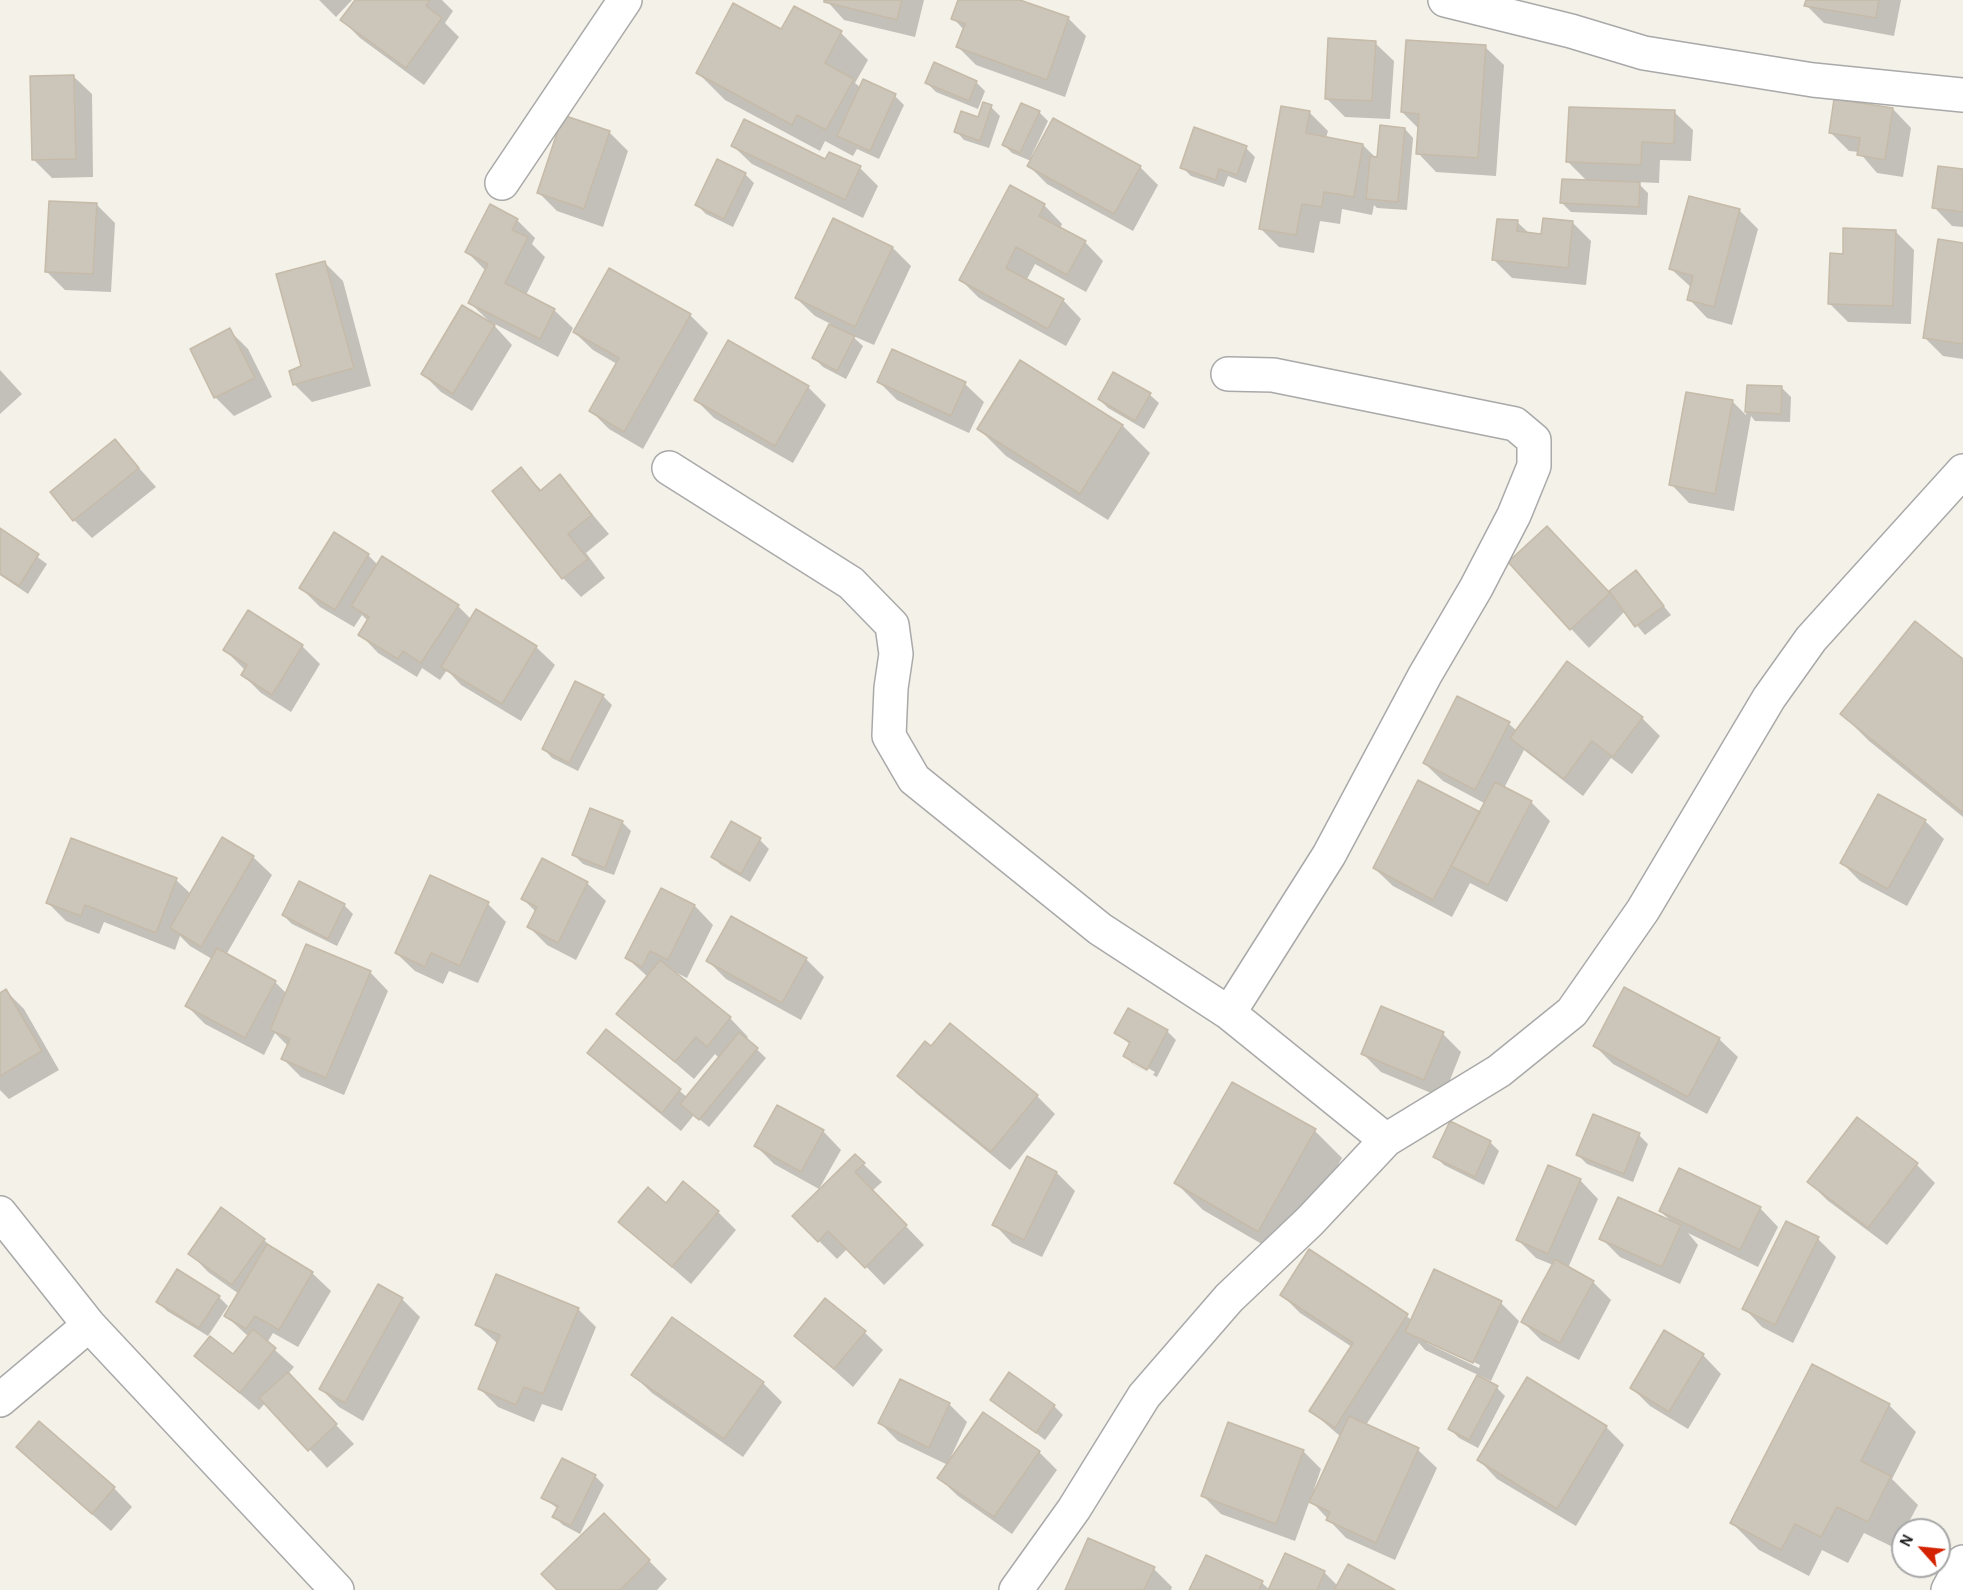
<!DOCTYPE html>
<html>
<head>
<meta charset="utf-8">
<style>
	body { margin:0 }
	#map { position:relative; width:1963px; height:1590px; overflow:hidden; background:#f3f1e8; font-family:"Alegreya Sans",sans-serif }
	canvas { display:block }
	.north { position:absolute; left:1891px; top:1518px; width:60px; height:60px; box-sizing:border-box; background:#fff; border:2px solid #a7a7a7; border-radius:50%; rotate:297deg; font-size:16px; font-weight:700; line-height:24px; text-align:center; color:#222 }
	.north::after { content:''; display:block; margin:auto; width:21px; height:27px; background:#d42100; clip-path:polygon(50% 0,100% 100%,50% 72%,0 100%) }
</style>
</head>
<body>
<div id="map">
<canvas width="1963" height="1590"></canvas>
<div class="north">N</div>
</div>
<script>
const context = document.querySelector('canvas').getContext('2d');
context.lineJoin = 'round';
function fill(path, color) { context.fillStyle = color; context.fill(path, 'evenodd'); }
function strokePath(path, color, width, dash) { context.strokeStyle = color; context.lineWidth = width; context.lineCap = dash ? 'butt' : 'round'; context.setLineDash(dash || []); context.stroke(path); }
const shadow = new Path2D(`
	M319 0H352L336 17Z
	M357 0H442L453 11 445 23 459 37 424 85 360 38 342 20Z
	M826 0H924L915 37 844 20Z
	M959 0H1023L1022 2 1068 18 1086 36 1065 97 976 65 958 47 964 30 953 18Z
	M1807 0H1901L1894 36 1824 23 1806 5Z
	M782 31 841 33 868 60 855 83 861 88 895 96 904 105 879 159 857 149 853 156 825 141 820 151 725 100 698 73Z
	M1375 43 1394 61 1390 119 1345 117 1326 98Z
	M1485 47 1504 65 1496 176 1436 172 1418 153 1419 129 1402 112Z
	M73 76 92 94 93 177 52 178 34 160Z
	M976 82 985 91 978 109 936 92 927 83Z
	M984 104 991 107 1000 116 989 148 964 140 956 131 979 119Z
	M1893 109 1911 128 1903 177 1877 173 1859 152 1849 151 1830 132Z
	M1039 112 1048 121 1031 157 1140 167 1158 185 1133 231 1047 184 1029 166 1031 161 1012 153 1003 144Z
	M1309 112 1328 131 1326 138 1363 145 1376 158 1405 129 1413 138 1407 210 1377 208 1374 205 1372 215 1342 209 1340 224 1320 221 1314 253 1279 247 1261 229Z
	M1674 112 1693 130 1691 161 1660 160 1659 183 1637 182 1648 193 1647 215 1571 212 1562 203 1588 182 1568 162Z
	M609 132 628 151 603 227 557 211 539 193Z
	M733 146 860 168 878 186 863 218 752 164Z
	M1246 148 1255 157 1246 183 1228 176 1224 187 1191 176 1182 167Z
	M1963 171V227L1952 226 1934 207Z
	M745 174 754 183 733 227 706 214 697 205Z
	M97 205 115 223 111 292 65 290 47 272Z
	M1044 205 1062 224 1060 229 1085 242 1103 261 1086 292 1035 264 1026 281 1063 300 1081 319 1066 346 979 298 961 280Z
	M1740 211 1758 229 1732 325 1707 318 1689 299 1692 288 1671 269Z
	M517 220 535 238 532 244 545 257 526 295 554 310 573 328 558 357 491 322 512 345 472 411 441 392 423 374 490 322 470 303 486 271 467 252Z
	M834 220 893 248 911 266 874 345 851 335 863 346 846 379 823 367 814 358 831 324 815 316 796 298Z
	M1517 222 1530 234 1542 236 1572 222 1591 241 1586 285 1512 278 1494 260Z
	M1895 231 1914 250 1911 324 1848 322 1830 304 1844 255Z
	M1963 244V359L1943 356 1924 337Z
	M325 263 343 281 371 386 312 402 294 384 303 367Z
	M690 315 708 333 643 449 609 429 591 411 617 364 593 350 574 332Z
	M229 330 248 349 272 397 234 416 215 397Z
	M1020 362 1123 426 1150 453 1108 520 1006 456 979 429Z
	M0 370 22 394 0 414Z
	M878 381 965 384 984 402 969 433 897 400Z
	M1748 386 1782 388 1791 397 1790 422 1755 421 1751 416 1734 511 1689 503 1671 484 1732 401 1746 415Z
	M808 387 826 405 793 463 714 418 696 400Z
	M1150 395 1159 403 1144 429 1108 408 1099 399Z
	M115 441 156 487 92 538 74 520Z
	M521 469 542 491 560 476 609 534 586 553 605 578 581 597 563 578Z
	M0 530 47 564 28 594 0 575Z
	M368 555 378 565 458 606 471 619 536 647 555 665 521 721 461 685 447 670 440 680 422 668 417 677 378 653 360 634 368 621 362 615 354 627 320 607 301 588Z
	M1510 563 1609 593 1636 572 1671 615 1645 635 1625 611 1589 648Z
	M302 646 320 664 291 712 261 693 243 675 245 670 225 650Z
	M1963 661V817L1869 741 1842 714Z
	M603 696 612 705 578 771 552 758 544 749Z
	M1642 718 1660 736 1632 774 1611 758 1583 796 1524 750 1504 788 1531 802 1550 821 1507 902 1470 883 1452 917 1393 886 1374 868 1480 814 1486 804 1443 781 1424 763 1509 724 1517 731Z
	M1925 821 1944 839 1907 906 1860 881 1842 863Z
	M622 822 631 831 614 875 583 864 574 855Z
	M732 823 760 840 769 849 750 882 721 865 712 856Z
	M253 857 272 875 226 955 275 982 287 994 370 972 388 991 344 1095 301 1077 283 1059 288 1046 275 1033 264 1055 205 1024 187 1006 212 959 190 946 180 936 175 950 104 922 99 934 66 921 48 903 176 880 191 894Z
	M587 883 606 901 576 960 547 945 529 927 536 912 523 899Z
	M662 890 695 906 713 925 687 978 671 970 730 1018 748 1037 746 1039 766 1058 709 1127 694 1115 681 1131 608 1071 589 1053 607 1031 687 1097 719 1058 715 1054 694 1079 618 1014 648 977 627 958Z
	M488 904 506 922 478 983 449 971 443 984 415 971 396 953Z
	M344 905 353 914 337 946 292 924 283 915Z
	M806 959 824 977 801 1020 726 979 708 961Z
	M6 991 24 1009 59 1070 9 1099 0 1090V995Z
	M1128 1010 1167 1031 1176 1040 1157 1077 1134 1065 1125 1056 1131 1045 1116 1033ZM1133 1060 1155 1072 1153 1075 1133 1064Z
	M1443 1034 1461 1052 1443 1098 1381 1072 1363 1054Z
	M1719 1039 1738 1057 1707 1114 1613 1064 1595 1046Z
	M899 1076 1037 1096 1055 1114 1010 1170 917 1094Z
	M1594 1116 1639 1135 1648 1144 1633 1182 1587 1164 1578 1155Z
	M1857 1119 1917 1165 1935 1183 1887 1245 1827 1200 1809 1182Z
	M823 1131 841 1150 819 1189 774 1164 756 1146Z
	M1315 1131 1342 1158 1286 1258 1203 1210 1176 1183Z
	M1490 1142 1499 1151 1484 1185 1444 1165 1435 1156Z
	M855 1156 882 1182 872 1191 924 1245 884 1285 848 1248 837 1259 794 1216Z
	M1057 1173 1075 1191 1042 1257 1012 1243 994 1224Z
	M1580 1180 1598 1199 1568 1268 1593 1282 1611 1300 1579 1360 1541 1340 1523 1322 1553 1265 1536 1258 1518 1240Z
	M667 1205 718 1212 736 1230 691 1284 620 1222Z
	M1760 1208 1778 1227 1758 1267 1688 1233 1698 1245 1680 1284 1620 1257 1601 1238 1672 1222 1660 1211Z
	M1818 1239 1836 1257 1793 1343 1762 1327 1744 1308Z
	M264 1240 275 1250 312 1273 331 1291 298 1347 273 1333 267 1343 294 1367 288 1374 354 1444 327 1468 266 1402 259 1410 196 1356 233 1357 249 1337 226 1316 239 1294 208 1272 190 1253Z
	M1310 1251 1412 1320 1501 1303 1519 1321 1491 1381 1425 1350 1419 1343 1366 1425 1418 1450 1437 1468 1395 1560 1346 1538 1310 1500 1295 1541 1221 1514 1202 1495 1303 1451 1321 1469 1314 1489 1316 1490 1341 1437 1311 1411 1352 1347 1300 1313 1282 1295ZM1427 1340 1480 1365 1479 1368 1427 1343Z
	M219 1297 228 1306 208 1336 167 1311 158 1302Z
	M402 1299 420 1317 363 1421 339 1407 321 1389Z
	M578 1309 596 1327 562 1411 542 1404 534 1422 498 1407 480 1389 498 1344 477 1325Z
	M672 1319 763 1383 782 1402 743 1457 652 1393 633 1375Z
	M864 1332 883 1350 853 1387 796 1336Z
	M1703 1355 1721 1374 1688 1429 1650 1406 1632 1388Z
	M1497 1388 1505 1396 1478 1448 1459 1438 1450 1429Z
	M992 1399 1054 1406 1063 1415 1045 1440Z
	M949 1404 967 1422 950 1459 1039 1452 1057 1470 1012 1534 958 1496 939 1478 948 1465 898 1441 880 1423Z
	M1889 1405 1916 1432 1892 1479 1918 1505 1895 1548 1864 1533 1848 1563 1822 1550 1809 1576 1759 1550 1732 1523Z
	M1606 1427 1624 1445 1576 1526 1497 1479 1479 1460Z
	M36 1465 114 1488 132 1507 111 1531Z
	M595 1476 604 1485 580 1534 563 1525 554 1517 558 1509 543 1497Z
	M604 1515 667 1579 657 1590H559Z
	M1286 1555 1325 1573 1338 1586 1392 1590H1191L1207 1557 1262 1583 1270 1590Z
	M1154 1569 1172 1587 1171 1590H1067Z`);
const building = new Path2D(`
	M355 0H430L426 6 442 18 406 68 340 20Z
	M824 0H902L897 20 824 2Z
	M958 0H1020L1069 17 1047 80 956 47 965 24 951 19Z
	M1806 0H1879L1876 18 1804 6Z
	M733 3 781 29 794 6 842 31 825 63 854 79 826 130 797 115 792 125 696 73Z
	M1328 38 1376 41 1372 101 1325 99Z
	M1406 40 1486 45 1478 158 1416 154 1419 114 1401 112Z
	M934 62 977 81 969 101 925 83Z
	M74 75 76 159 32 160 30 76Z
	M863 79 896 94 870 151 837 136Z
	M1834 99 1893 108 1885 160 1857 155 1860 138 1829 133Z
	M983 102 992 105 980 141 954 132 961 111 978 117Z
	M1021 103 1040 111 1020 153 1002 145Z
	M1281 106 1310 111 1306 133 1363 144 1354 197 1324 192 1322 207 1302 204 1296 235 1259 229Z
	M1569 107 1675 110 1674 144 1642 142 1641 165 1566 162Z
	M563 115 610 131 584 209 537 193Z
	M1053 118 1141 166 1114 214 1027 166Z
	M744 119 825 159 829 152 861 166 845 200 731 146Z
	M1380 125 1405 128 1398 202 1366 199 1370 156 1377 157Z
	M1194 127 1247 146 1237 175 1219 169 1216 180 1180 168Z
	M717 159 746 173 724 219 695 205Z
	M1938 166 1963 169V212L1932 208Z
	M1562 179 1640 182 1639 207 1560 203Z
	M1010 185 1045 204 1039 216 1086 241 1067 275 1016 247 1006 268 1064 299 1048 329 959 280Z
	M1689 196 1740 209 1714 307 1687 300 1693 276 1669 269Z
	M49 201 97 203 93 274 45 272Z
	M490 204 518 219 512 230 528 237 505 283 555 309 540 339 468 303 488 264 465 252Z
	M833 218 893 247 855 327 795 298Z
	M1543 218 1573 221 1568 268 1492 260 1497 219 1518 220 1517 231 1541 234Z
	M1843 228 1896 230 1893 306 1828 304 1830 253 1843 254Z
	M1938 239 1963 243V344L1923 338Z
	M325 261 354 368 293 385 289 371 301 366 276 274Z
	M609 268 691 314 624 432 589 411 619 358 573 332Z
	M462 305 495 325 453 394 421 374Z
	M829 324 855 336 837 371 812 358Z
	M230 328 255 378 214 398 190 349Z
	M728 340 809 386 775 446 694 400Z
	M892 349 966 382 951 416 877 382Z
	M1020 360 1123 425 1080 494 977 429Z
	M1113 372 1151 393 1135 421 1098 399Z
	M1747 385 1782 386 1781 414 1745 412Z
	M1686 392 1733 400 1715 494 1669 485Z
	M115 439 139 468 73 521 50 492Z
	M521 467 540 491 560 474 592 515 568 534 588 559 562 579 492 491Z
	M1547 526 1610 593 1570 630 1508 562Z
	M0 528 39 554 19 586 0 574Z
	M334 532 369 554 335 610 299 588Z
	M382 556 459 605 421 663 403 651 398 659 358 635 369 617 351 606Z
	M1636 570 1664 606 1635 627 1609 591Z
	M476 609 537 646 502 704 441 667Z
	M248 610 303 645 272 695 241 675 247 665 223 650Z
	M1915 621 1963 659V813L1840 714Z
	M1567 661 1643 717 1613 757 1592 741 1564 779 1510 738Z
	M575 681 604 695 569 763 542 749Z
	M1457 696 1510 722 1475 790 1423 763Z
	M1418 780 1480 812 1433 900 1373 868Z
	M1495 782 1532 801 1488 885 1451 866Z
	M1878 794 1926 820 1888 889 1840 863Z
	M590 808 623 821 605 868 572 855Z
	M731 821 761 838 741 874 711 857Z
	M222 837 254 856 201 947 170 928Z
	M71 838 177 878 156 933 85 905 81 916 46 903Z
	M542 858 588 882 558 943 527 927 537 907 521 899Z
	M430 875 489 902 460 966 431 953 425 967 395 953Z
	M299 881 345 904 328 939 282 915Z
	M661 888 695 905 668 960 650 951 642 967 625 958Z
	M731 916 807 958 782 1003 706 961Z
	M306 944 371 971 326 1078 281 1059 290 1039 270 1030Z
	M217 948 276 981 245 1038 185 1006Z
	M660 960 731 1017 707 1047 696 1037 675 1062 616 1014Z
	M1624 987 1720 1038 1688 1097 1593 1046Z
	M6 989 42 1051 0 1076V993Z
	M1381 1006 1444 1032 1424 1080 1361 1054Z
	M1128 1008 1168 1030 1147 1070 1123 1056 1130 1042 1114 1033Z
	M950 1023 1038 1095 991 1152 897 1076 925 1041 931 1046Z
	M606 1029 681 1089 662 1113 587 1053Z
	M739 1032 758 1048 699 1120 680 1104Z
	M1232 1082 1316 1129 1258 1232 1174 1183Z
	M777 1105 824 1130 801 1172 754 1146Z
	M1593 1114 1640 1133 1624 1174 1576 1155Z
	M1857 1117 1918 1163 1868 1228 1807 1182Z
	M1450 1121 1491 1141 1475 1177 1433 1157Z
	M855 1154 865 1163 855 1172 907 1225 865 1268 828 1231 818 1242 792 1216Z
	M1027 1156 1057 1172 1024 1240 992 1225Z
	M1548 1165 1581 1179 1548 1254 1516 1240Z
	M1679 1168 1761 1207 1740 1250 1659 1211Z
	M683 1181 719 1211 672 1267 618 1222 648 1187 666 1203Z
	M1618 1197 1681 1225 1662 1267 1599 1239Z
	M221 1207 265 1239 232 1285 188 1254Z
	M1786 1221 1819 1237 1775 1325 1742 1309Z
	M267 1244 313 1272 279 1330 255 1316 246 1329 224 1316Z
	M1309 1249 1408 1314 1335 1428 1309 1411 1353 1343 1280 1295Z
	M1555 1259 1594 1281 1560 1343 1521 1322Z
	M177 1269 220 1296 199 1328 156 1302Z
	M1434 1269 1502 1301 1473 1363 1405 1332Z
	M496 1274 579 1308 543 1394 524 1387 516 1405 478 1389 500 1335 475 1325Z
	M378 1284 403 1298 345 1403 319 1389Z
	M825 1298 866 1331 834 1369 794 1336Z
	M672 1317 764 1382 724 1439 631 1375Z
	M253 1329 276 1348 240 1393 194 1356 210 1336 233 1354Z
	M1664 1330 1704 1354 1669 1412 1630 1388Z
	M1812 1364 1890 1404 1861 1461 1891 1476 1868 1522 1837 1507 1821 1537 1795 1524 1781 1550 1730 1523Z
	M288 1372 337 1424 308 1451 259 1398Z
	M1009 1372 1055 1405 1036 1433 990 1400Z
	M1477 1375 1498 1386 1469 1440 1448 1429Z
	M1527 1377 1607 1426 1557 1509 1477 1460Z
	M900 1379 950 1403 929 1448 878 1423Z
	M983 1412 1040 1451 994 1517 937 1478Z
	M1349 1416 1419 1448 1376 1543 1326 1520 1330 1512 1309 1502Z
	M39 1421 115 1487 92 1514 16 1447Z
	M1228 1422 1304 1450 1276 1524 1201 1496Z
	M562 1458 596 1475 571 1526 552 1517 558 1506 541 1498Z
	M604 1513 650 1560 620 1590H557L541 1574Z
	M1088 1538 1155 1567 1144 1590H1065Z
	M1285 1553 1325 1571 1317 1590H1268Z
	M1206 1555 1263 1581 1259 1590H1189Z
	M1348 1564 1395 1590H1334Z`);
const minor = new Path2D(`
	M1445 0 1571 31 1644 53 1813 80 1963 95
	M502 183 625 0
	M1228 374 1273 375 1515 424 1534 440V466L1514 515 1476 588 1425 675 1329 855 1229 1013
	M669 468 851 583 892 625 896 654 891 688 889 736 914 779 1100 929 1229 1013 1386 1140
	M0 1213 89 1325 337 1590
	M0 1400 89 1325
	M1016 1590 1074 1509 1144 1396 1229 1298 1310 1221 1386 1140 1499 1071 1572 1012 1643 910 1769 698 1811 639 1963 471
	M1948 1590 1963 1562`);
fill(shadow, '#0003');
fill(building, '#cbc5ba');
strokePath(building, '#c6baa8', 1.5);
strokePath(minor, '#a9a9a9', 36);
strokePath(minor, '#fff', 33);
</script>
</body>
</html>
